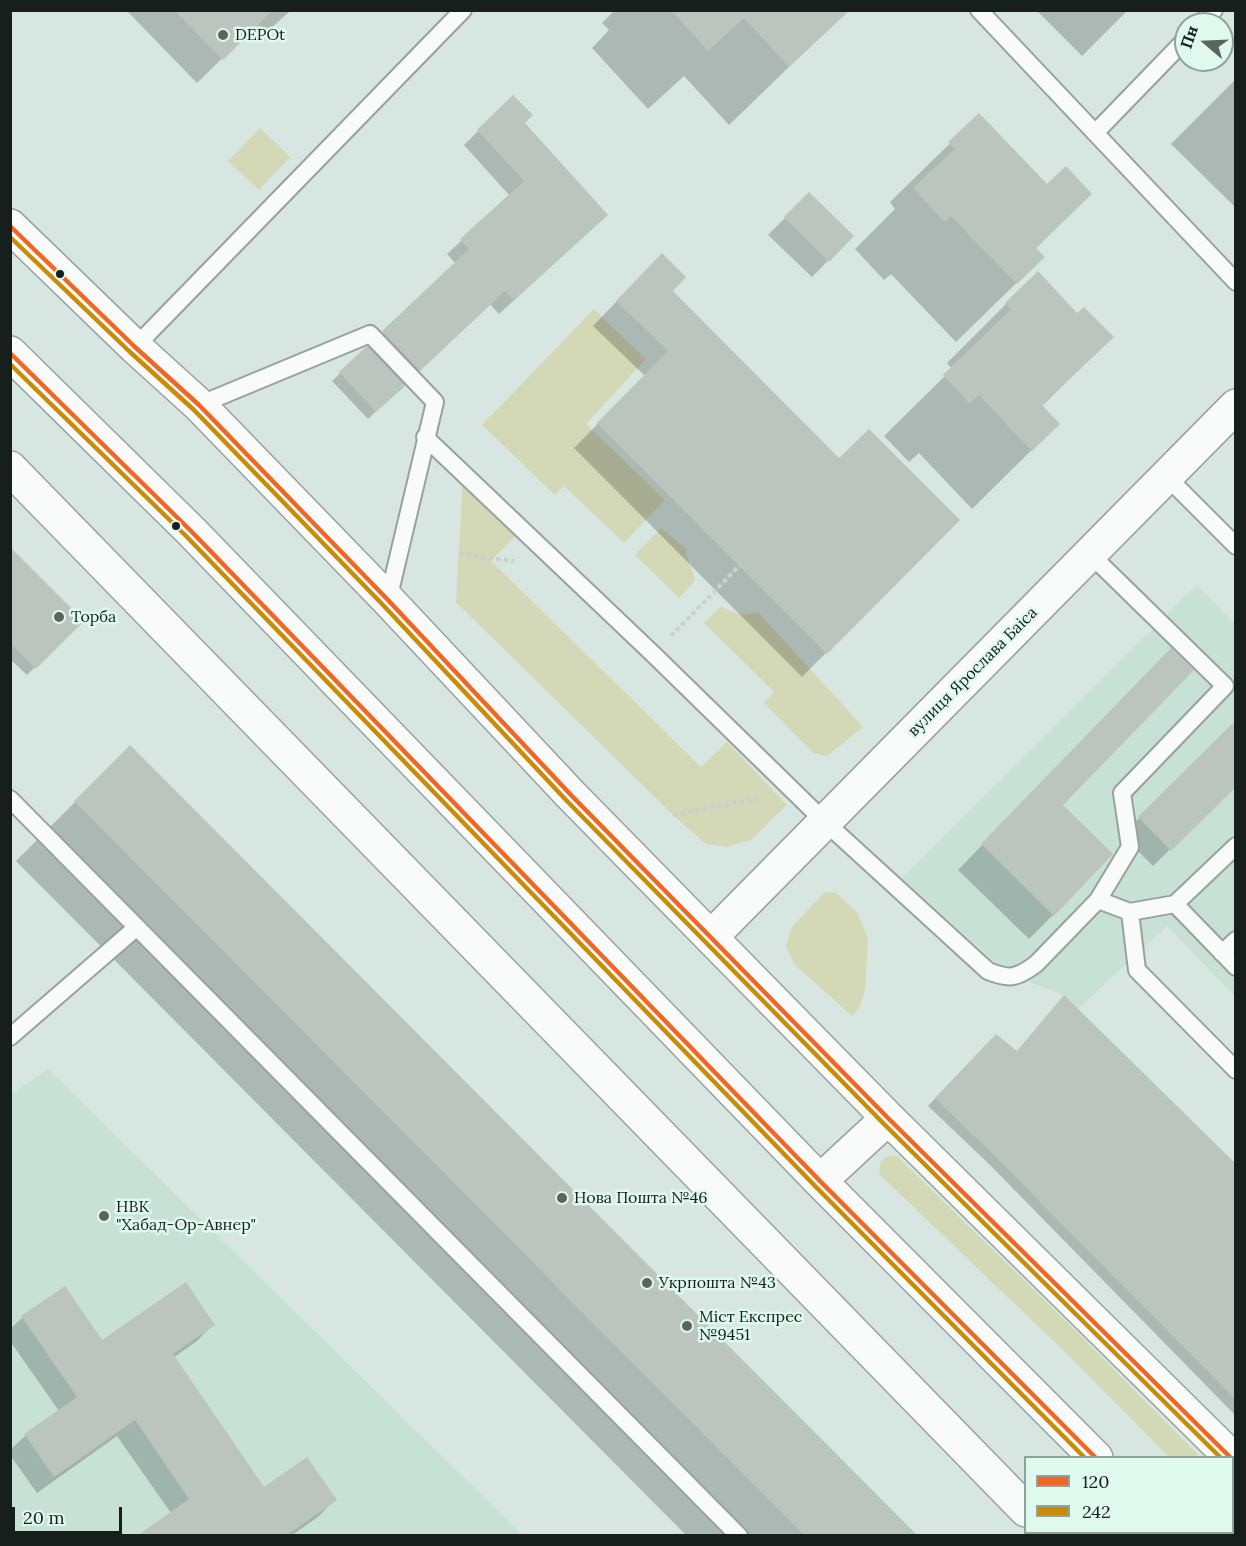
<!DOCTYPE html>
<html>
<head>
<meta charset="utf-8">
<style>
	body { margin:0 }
	#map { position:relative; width:1246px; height:1546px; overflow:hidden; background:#d7e6e0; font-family:Lora,serif }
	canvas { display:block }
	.frame { position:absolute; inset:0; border:12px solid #161f1c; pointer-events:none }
	.legend { position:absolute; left:1024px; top:1456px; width:210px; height:78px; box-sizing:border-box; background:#dff9ef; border:2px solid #8fa29b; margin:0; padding:8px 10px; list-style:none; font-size:18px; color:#161f1c }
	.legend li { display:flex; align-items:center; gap:12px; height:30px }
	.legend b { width:30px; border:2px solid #8fa29b }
	.north { position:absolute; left:1174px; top:12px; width:60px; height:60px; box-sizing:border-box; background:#dff9ef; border:2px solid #8fa29b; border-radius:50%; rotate:289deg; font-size:16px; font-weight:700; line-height:24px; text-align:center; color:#161f1c }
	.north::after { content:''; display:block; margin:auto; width:21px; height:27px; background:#5a6561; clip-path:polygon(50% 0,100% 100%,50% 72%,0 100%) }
	.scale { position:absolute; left:12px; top:1507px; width:110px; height:27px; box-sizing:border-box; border:3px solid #161f1c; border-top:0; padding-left:8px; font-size:18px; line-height:21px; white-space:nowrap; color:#161f1c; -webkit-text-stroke:4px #dff9ef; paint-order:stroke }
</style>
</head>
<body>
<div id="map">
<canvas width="1246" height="1546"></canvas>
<div class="frame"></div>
<ul class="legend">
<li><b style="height:8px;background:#f26522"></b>120</li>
<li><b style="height:8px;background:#ca8b06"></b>242</li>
</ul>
<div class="north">Пн</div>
<div class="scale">20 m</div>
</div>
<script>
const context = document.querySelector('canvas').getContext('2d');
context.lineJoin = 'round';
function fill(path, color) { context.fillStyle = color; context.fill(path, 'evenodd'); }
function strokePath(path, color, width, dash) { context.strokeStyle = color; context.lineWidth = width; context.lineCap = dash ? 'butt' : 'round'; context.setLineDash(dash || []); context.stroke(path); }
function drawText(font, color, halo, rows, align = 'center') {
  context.font = font + ' Lora,serif'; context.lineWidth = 5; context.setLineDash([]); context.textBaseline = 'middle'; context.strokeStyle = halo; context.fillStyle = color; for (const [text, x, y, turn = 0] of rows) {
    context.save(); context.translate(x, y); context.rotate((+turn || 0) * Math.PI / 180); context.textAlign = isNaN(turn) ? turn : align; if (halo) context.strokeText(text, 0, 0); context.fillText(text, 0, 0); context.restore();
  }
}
const built = new Path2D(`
	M1197 585 1235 624V996L1167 926 1078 1009 1064 995 1008 974 902 878Z
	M48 1069 522 1535H11L10 1095Z`);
const green = new Path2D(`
	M260 128 290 157 259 190 228 161Z
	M594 309 646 359 586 424 665 500 624 543 564 486 555 495 482 425Z
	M463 477 525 526 491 561 701 767 727 742 787 805 751 840 726 847 706 844 673 815 456 602Z
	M661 528 686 549C687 562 693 569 695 581L679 598 635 555Z
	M721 606C734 614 744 617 758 612L863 727 827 756 813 753 764 703 774 692 704 623Z
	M825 892 836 893 857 912 868 938 865 990 860 1006 852 1016 795 965 786 946 792 927Z
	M888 1156H897L1080 1335 1200 1457H1169L1065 1352 879 1174 881 1161Z`);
const shadow = new Path2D(`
	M126 10H291L267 32 258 35 247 34 197 83Z
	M615 10H847V11L729 125 684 76 648 109 592 48 609 30 602 23Z
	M1036 10H1128L1082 56Z
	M1236 79V208L1171 144Z
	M513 97 523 123 592 229 499 314 490 304 368 419 332 381 456 264 447 254 510 196 464 145Z
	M979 115 1047 186 1090 194 1035 249 1043 257 956 342 891 274 884 280 855 249 895 209 890 202Z
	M809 194 852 236 812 277 768 235Z
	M638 279 671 291 839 460 958 520 802 677 574 448 645 376 593 326Z
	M1006 304 1077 315 1112 337 1041 407 1058 424 972 509 919 453 909 462 884 436 952 369 947 363Z
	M10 549 82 621 27 675 10 659Z
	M1147 675 1061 805 1053 915 1029 939 958 870Z
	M1236 723V785L1153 866 1122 835Z
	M130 747 915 1536H687L16 861Z
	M996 1036 1016 1053 1236 1167V1416L989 1164 928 1106Z
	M22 1318 102 1342 213 1324 197 1341 173 1358 264 1489 335 1499 319 1516 291 1536H139L171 1513 117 1436 37 1493 10 1455V1450L25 1436 59 1411 10 1341V1329Z`);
const building = new Path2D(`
	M174 10H273L223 60Z
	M671 10H850L789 67 744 18 708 51Z
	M513 95 533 115 525 123 608 215 514 300 505 291 420 371 382 331 469 249 460 239 524 181 477 130Z
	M979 113 1047 184 1066 166 1092 194 1036 248 1045 257 1017 284 951 216 944 222 913 188 955 149 948 142Z
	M809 192 854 236 829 262 784 217Z
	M662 253 686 277 673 291 839 458 869 429 960 520 827 654 597 423 668 351 616 301Z
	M1038 271 1077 313 1084 307 1114 337 1042 405 1060 424 1032 451 979 395 970 404 943 375 1011 309 1005 303Z
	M367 346 405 386 376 412 339 372Z
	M10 547 84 621 36 669 10 643Z
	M1171 648 1194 670 1063 805 1113 854 1054 916 981 844Z
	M1236 720V787L1171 851 1138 817Z
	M130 745 918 1536H805L643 1373 74 801Z
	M1064 995 1236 1164V1400L996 1157 935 1098 996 1034 1017 1051Z
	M186 1282 215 1325 173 1354 264 1487 307 1457 337 1500 286 1536H137L189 1499 135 1420 54 1477 24 1434 77 1397 21 1316 65 1286 102 1340Z`);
const path = new Path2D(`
	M459 554 514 561
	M671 636 740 565
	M673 815 761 798`);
const lane = new Path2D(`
	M979 10 1236 282
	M1200 24 1214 10
	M1095 133 1186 39
	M135 347 463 10
	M199 405 370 334 435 402 388 600
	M425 437 653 654 825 822 988 971C1010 980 1017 978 1036 964L1098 900 1130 912 1175 904 1236 846
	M1166 476 1236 546
	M1090 554 1225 686 1122 793 1130 847 1098 900
	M10 799 739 1536
	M1175 904 1236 967
	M1130 912 1137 970 1236 1070
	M1222 953 1236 940
	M10 1037 137 927`);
const street = new Path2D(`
	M10 468 1026 1510
	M711 937 1236 406
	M1047 1532 1050 1536`);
const primary = new Path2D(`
	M10 226 135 347 199 405 388 600 571 795 888 1118 1232 1458
	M10 353 191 531 820 1181 1096 1458
	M820 1181 888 1118
	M1172 1532 1175 1536`);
const bus1 = new Path2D(`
	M10 226 135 347 199 405 388 600 571 795 888 1118 1231 1458
	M10 353 191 531 820 1181 1096 1458`);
const bus2 = new Path2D(`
	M10 237 130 352 194 410 383 605 566 800 883 1123 1221 1458
	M10 364 186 536 815 1186 1085 1458`);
const markers = [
	[223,35,6,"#5a6561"],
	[60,274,5,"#161f1c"],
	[176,526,5,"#161f1c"],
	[59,617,6,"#5a6561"],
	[562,1198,6,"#5a6561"],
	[104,1216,6,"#5a6561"],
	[647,1283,6,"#5a6561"],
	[687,1326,6,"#5a6561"]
];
const poiNames = [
	["DEPOt",235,35],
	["Торба",71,617],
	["Нова Пошта №46",574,1198],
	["НВК",116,1207],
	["\"Хабад-Ор-Авнер\"",116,1225],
	["Укрпошта №43",659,1283],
	["Міст Експрес",699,1317],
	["№9451",699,1335]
];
const streetNames = [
	["вулиця Ярослава Баіса",973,672,-45]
];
fill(built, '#c7e1d7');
fill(green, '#d3d9b7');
fill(shadow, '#0003');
fill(building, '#bbc4be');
strokePath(lane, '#97a29d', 20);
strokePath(street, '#97a29d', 36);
strokePath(primary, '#97a29d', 36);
strokePath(path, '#cbd0ce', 4, [4.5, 3]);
strokePath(lane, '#f9fbfa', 16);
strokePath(street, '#f9fbfa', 33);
strokePath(primary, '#f9fbfa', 33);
strokePath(bus1, '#f26522', 4.5);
strokePath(bus2, '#ca8b06', 4.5);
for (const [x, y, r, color] of markers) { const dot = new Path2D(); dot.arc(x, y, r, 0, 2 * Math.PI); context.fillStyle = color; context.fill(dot); strokePath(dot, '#dff9ef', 2); }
drawText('16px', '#161f1c', '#dff9ef', poiNames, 'left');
drawText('16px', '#161f1c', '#dff9ef', streetNames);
</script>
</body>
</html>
